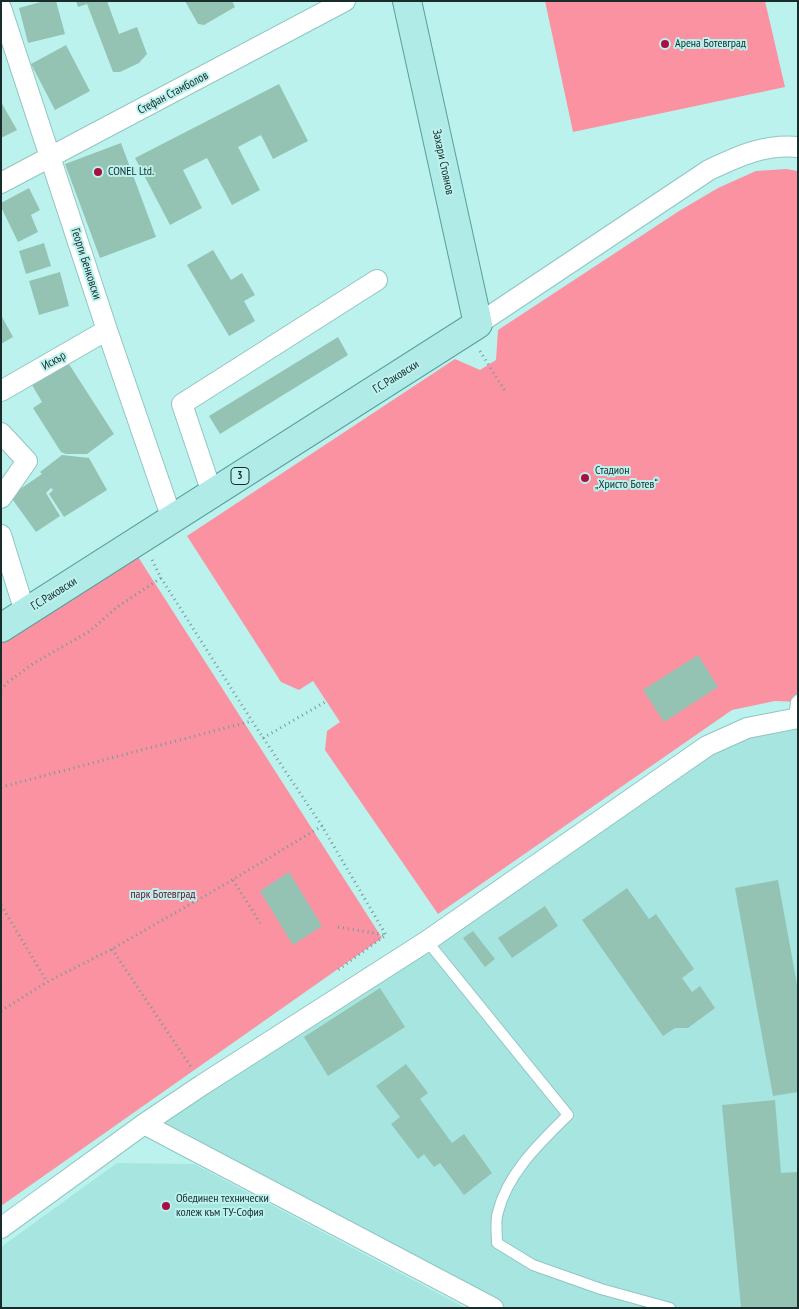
<!DOCTYPE html>
<html>
<head>
<meta charset="utf-8">
<style>
	body { margin:0 }
	#map { position:relative; width:799px; height:1309px; overflow:hidden; background:#bcf2ee; font-family:"PT Sans Narrow",sans-serif }
	canvas { display:block }
	.frame { position:absolute; inset:0; border:2px solid #172c2b; pointer-events:none }
</style>
</head>
<body>
<div id="map">
<canvas width="799" height="1309"></canvas>
<div class="frame"></div>
</div>
<script>
const context = document.querySelector('canvas').getContext('2d');
context.lineJoin = 'round';
function fill(path, color) { context.fillStyle = color; context.fill(path, 'evenodd'); }
function strokePath(path, color, width, dash) { context.strokeStyle = color; context.lineWidth = width; context.lineCap = dash ? 'butt' : 'round'; context.setLineDash(dash || []); context.stroke(path); }
function drawText(font, color, halo, rows, align = 'center') {
  context.font = font + ' "PT Sans Narrow",sans-serif'; context.lineWidth = 4; context.setLineDash([]); context.textBaseline = 'middle'; context.strokeStyle = halo; context.fillStyle = color; for (const [text, x, y, turn = 0] of rows) {
    context.save(); context.translate(x, y); context.rotate((+turn || 0) * Math.PI / 180); context.textAlign = isNaN(turn) ? turn : align; if (halo) context.strokeText(text, 0, 0); context.fillText(text, 0, 0); context.restore();
  }
}
const built = new Path2D(`
	M798 718V1308H499L144 1124 707 746Z
	M117 1163 194 1164 466 1308H1V1247Z`);
const green = new Path2D(`
	M545 1H765L785 87 573 132Z
	M786 169 798 171V702L775 701 732 710 438 914 325 750 327 731 340 722 313 681 299 690 281 682 187 536 455 359 480 370 496 360 498 330 679 211 718 188 756 171Z
	M133 549 382 938 1 1206V635Z`);
const building = new Path2D(`
	M44 1H56L65 34 28 43 19 8Z
	M76 1H107L119 34 137 27 147 54 139 63 120 72H113L87 4 78 7Z
	M185 1H232L235 7 204 25 198 24Z
	M66 45 90 91 55 110 31 64Z
	M279 84 308 141 273 159 261 135 238 147 260 190 232 205 207 158 183 170 202 208 170 225 135 158Z
	M1 102 17 130 1 138Z
	M121 143 156 237 100 258 65 164Z
	M29 188 40 210 31 215 38 232 18 242 1 207V203Z
	M44 243 51 266 26 274 19 251Z
	M213 250 231 280 242 273 255 295 244 301 255 321 229 336 187 265Z
	M60 272 69 306 39 315 29 281Z
	M1 315 13 337 1 344Z
	M338 337 348 355 220 434 209 416Z
	M67 361 114 434 87 454H66L61 452 33 408 42 402 32 385Z
	M62 455 89 458 107 490 64 517 49 494 53 490 51 488 46 493 60 516 36 532 10 496 42 474 40 472Z
	M698 655 718 687 664 722 643 690Z
	M289 872 322 926 293 945 260 891Z
	M778 880 798 990V1092L773 1096 735 888Z
	M627 888 649 919 656 914 694 969 682 978 692 992 700 986 715 1008 688 1028H675L663 1036 582 920Z
	M545 906 558 926 512 958 498 938Z
	M473 931 495 959 485 967 463 938Z
	M380 988 405 1027 328 1076 304 1037Z
	M406 1064 428 1093 420 1099 452 1143 464 1134 492 1173 464 1195 440 1163 434 1167 424 1154 418 1159 391 1124 400 1117 376 1086Z
	M775 1100 781 1173 798 1172V1308H741L722 1105Z`);
const path = new Path2D(`
	M480 351 505 391
	M152 560 161 578 252 721 322 826 386 935 338 970
	M1 690 8 682 34 663 90 631 117 607 161 578
	M263 738 325 702
	M1 787 252 721
	M233 880 260 923
	M1 905 47 982
	M338 927 386 935
	M112 949 191 1067
	M1 1011 47 982 112 949 222 886 322 826`);
const lane = new Path2D(`
	M794 718 796 702 798 700
	M427 941 568 1115C541 1142 508 1172 498 1212 495 1221 497 1233 497 1243L533 1265 601 1289 670 1308`);
const street = new Path2D(`
	M1 8 107 330 172 519
	M1 183 345 1
	M478 324 709 170C739 156 764 144 798 147
	M1 391 107 330
	M1 433 27 461 1 498
	M212 493 182 404 377 280
	M1 535 25 612
	M144 1124 493 1308
	M1 1228 144 1124 202 1085 427 941 707 746 747 728 798 718`);
const primary = new Path2D(`
	M1 628 478 324 407 1`);
const markers = [
	[665,44,5,"#a71042"],
	[98,172,5,"#a71042"],
	[585,478,5,"#a71042"],
	[166,1206,5,"#a71042"]
];
const shields = [
	[240,476,18]
];
const shieldNames = [
	["3",240,476]
];
const poiNames = [
	["Арена Ботевград",675,44],
	["CONEL Ltd.",108,172],
	["Стадион",595,471],
	["„Христо Ботев“",595,485],
	["Обединен технически",176,1199],
	["колеж към ТУ-София",176,1213]
];
const streetNames = [
	["Стефан Стамболов",173,93,-28],
	["Захари Стоянов",443,162,78],
	["Георги Бенковски",86,264,72],
	["Искър",54,361,-30],
	["Г.С.Раковски",396,377,-32],
	["Г.С.Раковски",54,594,-32]
];
const parkNames = [
	["парк Ботевград",163,895]
];
fill(built, '#a6e5e0');
fill(green, '#fb92a2');
fill(building, '#95c3b3');
strokePath(lane, '#91c5c2', 12);
strokePath(street, '#91c5c2', 22);
strokePath(primary, '#589f9b', 30);
strokePath(path, '#739a98', 3, [1, 4]);
strokePath(lane, '#fff', 10);
strokePath(street, '#fff', 20);
strokePath(primary, '#b0ebe7', 28);
for (const [x, y, r, color] of markers) { const dot = new Path2D(); dot.arc(x, y, r, 0, 2 * Math.PI); context.fillStyle = color; context.fill(dot); strokePath(dot, '#bcf2ee', 2); }
for (const [x, y, w] of shields) { const box = new Path2D(); box.roundRect(x - w / 2, y - 8.5, w, 17, 4); context.fillStyle = '#bcf2ee'; context.fill(box); strokePath(box, '#172c2b', 1); }
drawText('bold 11px', '#172c2b', null, shieldNames);
drawText('12px', '#172c2b', '#bcf2ee', poiNames, 'left');
drawText('12px', '#172c2b', '#bcf2ee', streetNames);
drawText('12px', '#6b0d29', '#bcf2ee', parkNames);
</script>
</body>
</html>
